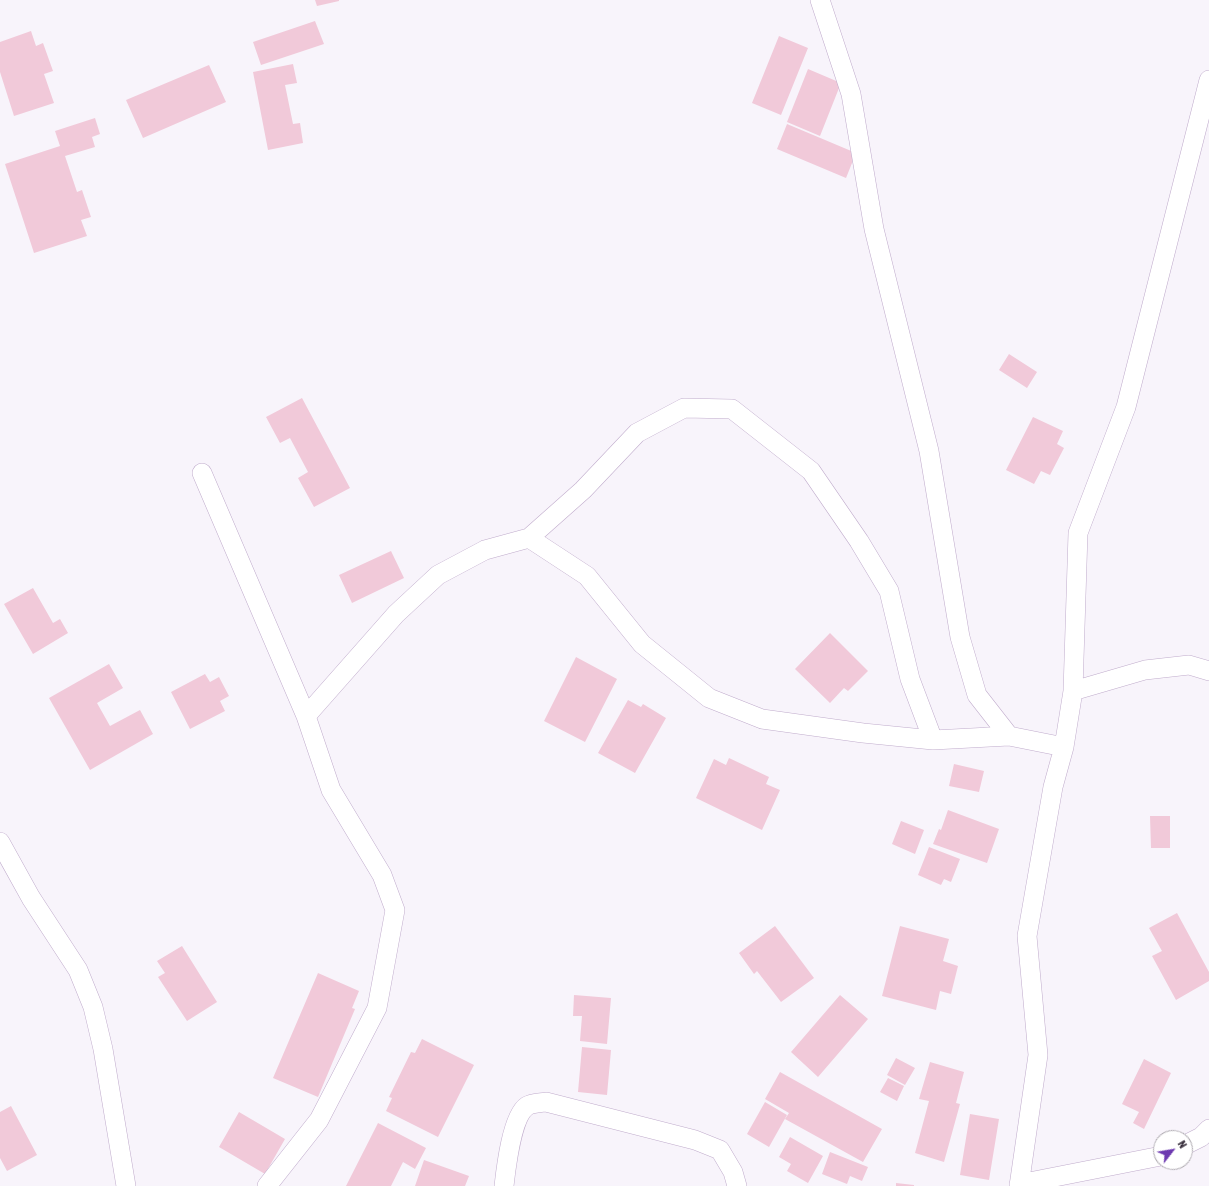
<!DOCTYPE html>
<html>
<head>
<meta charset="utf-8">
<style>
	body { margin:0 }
	#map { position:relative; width:1209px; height:1186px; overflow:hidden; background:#f8f4fb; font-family:"Asap Condensed",sans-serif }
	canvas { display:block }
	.north { position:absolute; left:1153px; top:1130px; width:40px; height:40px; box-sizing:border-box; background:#fff; border:1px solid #afabb1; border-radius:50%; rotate:59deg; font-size:11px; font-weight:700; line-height:16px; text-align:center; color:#372e3b }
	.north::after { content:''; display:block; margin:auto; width:14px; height:18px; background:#6d39b0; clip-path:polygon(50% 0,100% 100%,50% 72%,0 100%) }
</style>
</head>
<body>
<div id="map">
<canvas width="1209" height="1186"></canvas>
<div class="north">N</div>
</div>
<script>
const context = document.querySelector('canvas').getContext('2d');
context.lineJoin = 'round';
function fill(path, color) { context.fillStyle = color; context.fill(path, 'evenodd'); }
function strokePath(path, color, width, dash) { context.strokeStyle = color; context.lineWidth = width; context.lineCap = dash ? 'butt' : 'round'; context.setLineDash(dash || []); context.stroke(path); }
const building = new Path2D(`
	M315 0H339V1L317 6Z
	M315 21 324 44 261 65 253 42Z
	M31 31 36 46 43 43 53 71 44 74 54 103 14 116 0 72V42Z
	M779 36 808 48 781 115 752 103Z
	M293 64 297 83 285 85 293 124 300 123 303 143 268 150 253 72Z
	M209 65 226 102 143 138 126 100Z
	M808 69 841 83 820 136 787 122Z
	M95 118 100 134 92 137 95 147 65 156 77 192 82 190 91 217 81 220 87 236 34 253 5 164 60 146 55 131Z
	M787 124 856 153 846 178 777 149Z
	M1009 354 1037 372 1027 388 999 370Z
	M302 398 350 488 314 507 298 478 308 472 290 438 280 443 266 417Z
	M1033 417 1063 431 1057 444 1064 448 1050 475 1041 471 1034 484 1006 470Z
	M391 551 404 578 352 603 339 575Z
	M33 588 53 623 60 619 68 633 33 654 4 604Z
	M830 633 868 671 848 691 844 688 830 703 795 669Z
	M576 657 617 679 585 742 544 721Z
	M109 664 123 688 97 703 110 726 140 710 153 734 90 770 49 698Z
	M205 674 210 682 219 677 229 696 220 701 225 711 190 729 171 692Z
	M628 700 641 707 643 704 666 718 635 773 598 753Z
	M729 758 769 777 766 784 780 790 762 830 696 798 714 759 726 765Z
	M954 764 984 771 979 792 949 786Z
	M948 810 999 829 987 863 933 844 939 829 941 830Z
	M1150 816H1170V848H1151Z
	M901 821 924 830 915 854 892 844Z
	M929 847 960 859 951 882 944 879 941 885 918 875Z
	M1177 913 1209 972V981L1176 1000 1152 956 1162 951 1149 928Z
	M775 926 814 978 781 1002 757 971 754 974 739 953Z
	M900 926 949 939 943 961 958 966 951 994 940 991 936 1010 882 996Z
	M182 946 217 1002 187 1021 158 977 165 973 157 961Z
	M318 973 359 991 352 1008 355 1009 318 1097 273 1078Z
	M574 995 611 998 607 1044 580 1041 582 1016H573Z
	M840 995 868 1019 818 1077 791 1052Z
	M422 1039 474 1065 438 1137 386 1111 392 1098 389 1097 411 1052 415 1053Z
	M582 1047 611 1050 607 1095 578 1092Z
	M896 1058 915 1068 905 1085 887 1075Z
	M1144 1059 1171 1073 1144 1129 1133 1123 1139 1112 1122 1104Z
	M930 1062 964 1072 956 1103 960 1104 944 1162 915 1153 929 1101 919 1099Z
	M780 1072 882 1129 863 1162 785 1119 789 1113 765 1099Z
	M888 1078 904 1086 897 1101 880 1092Z
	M765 1102 787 1115 769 1147 747 1134Z
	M11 1106 37 1155 7 1171 0 1158V1112Z
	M239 1112 285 1139 265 1174 219 1147Z
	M970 1114 999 1119 989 1180 960 1175Z
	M378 1123 426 1148 415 1169 403 1162 391 1186H346Z
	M790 1137 823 1156 808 1183 787 1171 791 1164 779 1157Z
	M830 1152 868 1167 862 1181 850 1176 847 1184 822 1174Z
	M424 1160 469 1176 465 1186H415Z
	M896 1183 914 1185V1186H896Z`);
const minor = new Path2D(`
	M820 0 851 94 874 229 929 451 960 637 977 695 1009 736 1064 747
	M202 473 306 716
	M529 538 587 576 642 644 709 698 762 719 863 733 933 740 1009 736
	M1073 691 1145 670 1189 665 1209 671
	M0 842 31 898 78 970 93 1007 103 1049 126 1186
	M1185 1145 1201 1137 1209 1129
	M1019 1184 1161 1156
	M267 1186 319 1120 377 1008 395 910 382 875 331 790 306 716 396 614 438 575 485 550 529 538 583 490 637 433 684 408 732 409 811 471 859 541 889 591 910 679 933 740
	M504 1186C506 1168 512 1116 527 1106 532 1103 540 1103 546 1102L695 1140 720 1150 733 1172 737 1186
	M1019 1186 1038 1055 1027 936 1053 787 1064 747 1073 691 1078 533 1126 407 1209 80`);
fill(building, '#f1c9d9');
strokePath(minor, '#c0accc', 20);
strokePath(minor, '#fff', 19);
</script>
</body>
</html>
